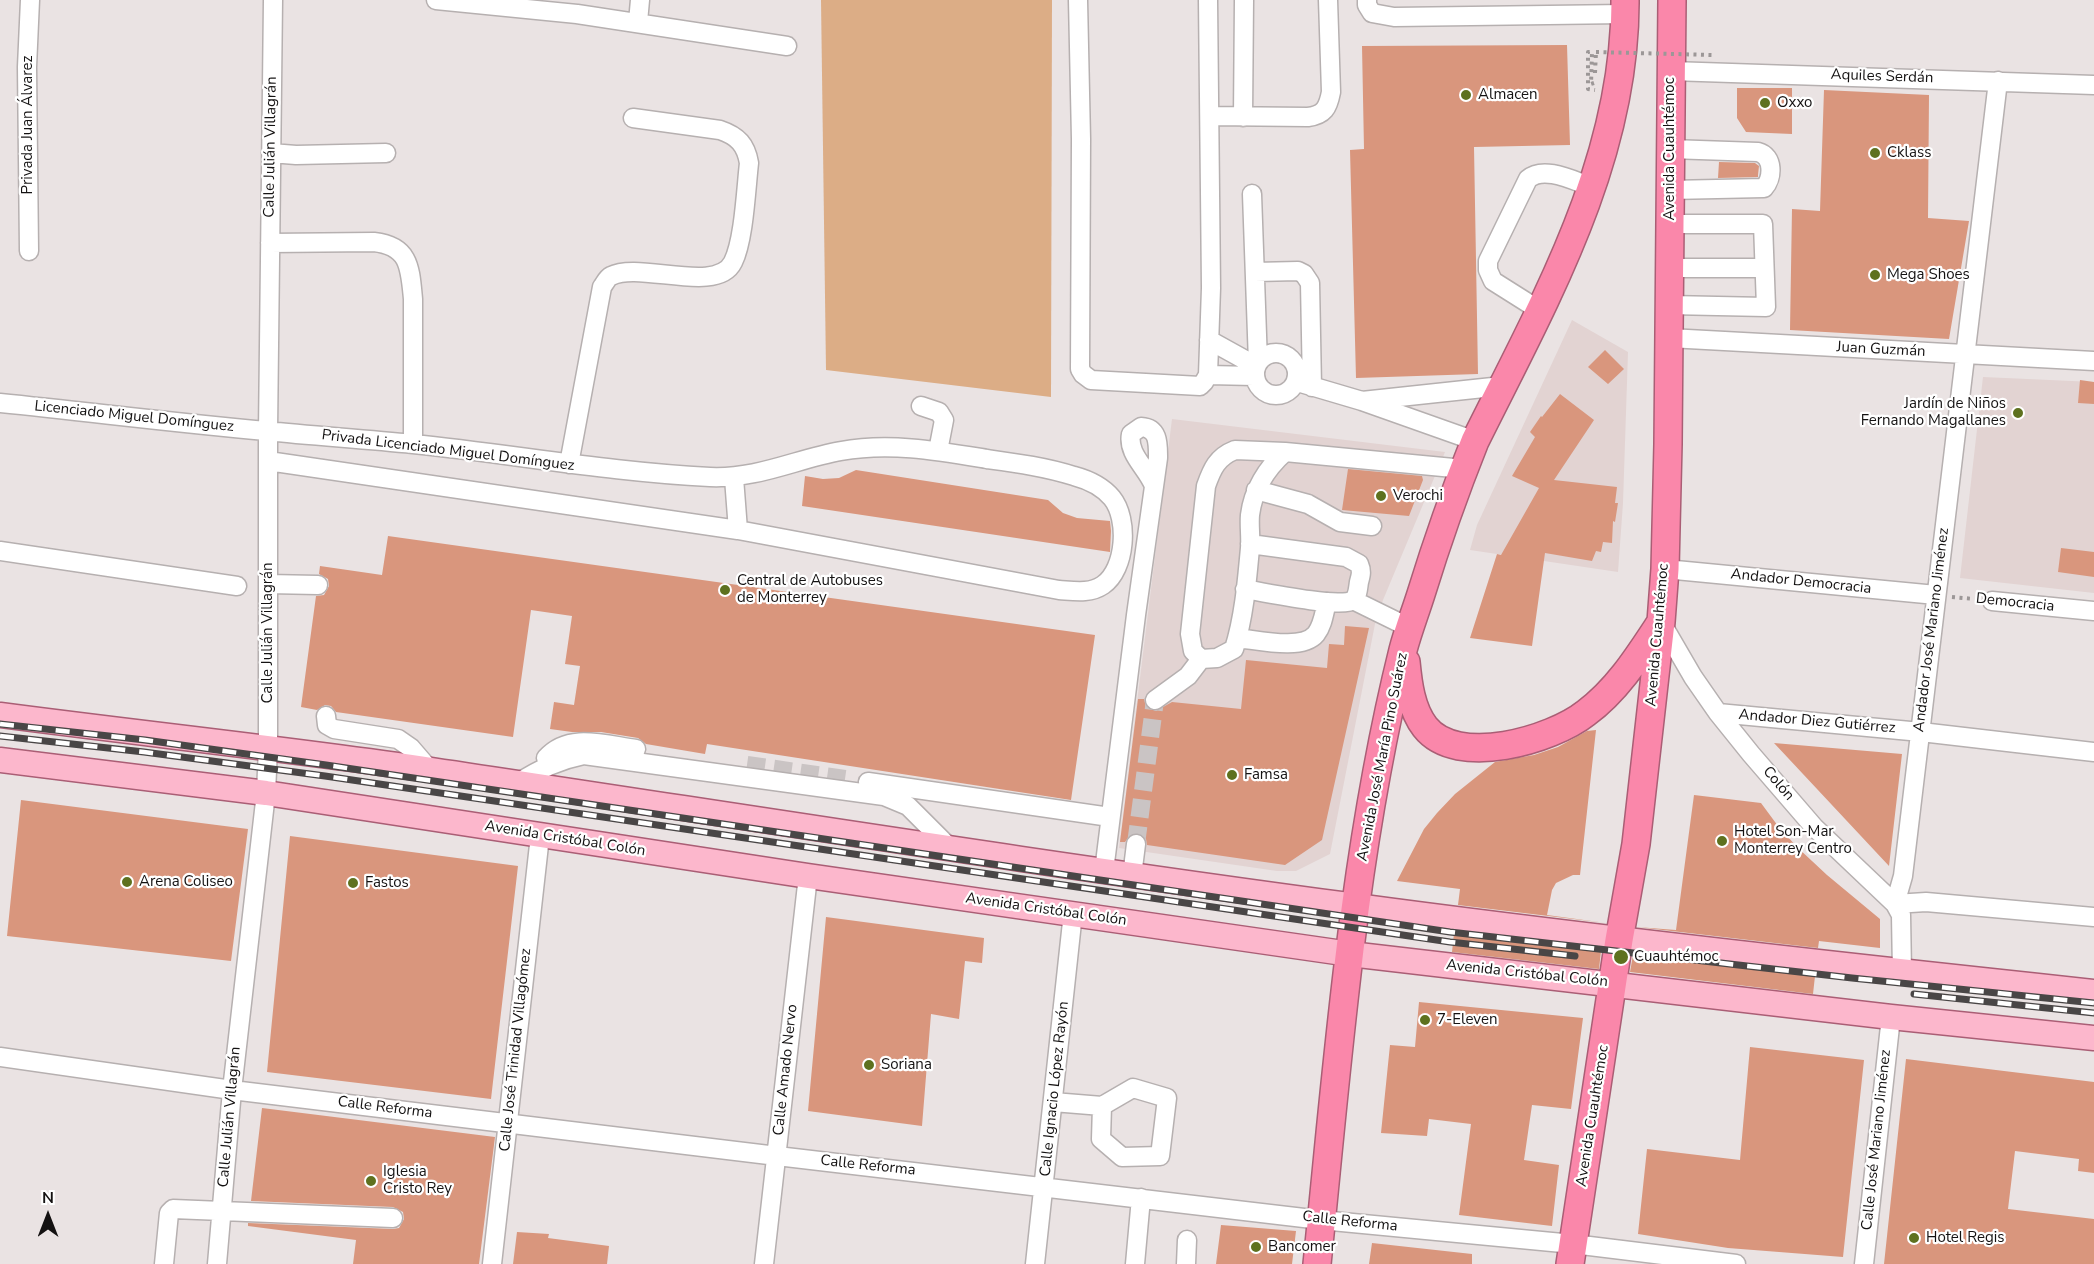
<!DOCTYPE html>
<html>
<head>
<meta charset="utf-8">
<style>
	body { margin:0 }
	#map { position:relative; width:2094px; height:1264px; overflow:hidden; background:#eae3e3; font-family:"Nunito Sans",sans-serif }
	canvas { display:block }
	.north { position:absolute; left:18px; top:1186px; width:60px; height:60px; -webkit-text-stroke:4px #fff; paint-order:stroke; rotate:0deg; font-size:16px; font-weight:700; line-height:24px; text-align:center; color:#141212 }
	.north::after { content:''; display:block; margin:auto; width:21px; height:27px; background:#141212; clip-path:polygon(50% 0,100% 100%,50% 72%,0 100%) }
</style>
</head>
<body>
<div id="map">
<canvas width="2094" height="1264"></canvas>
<div class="north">N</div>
</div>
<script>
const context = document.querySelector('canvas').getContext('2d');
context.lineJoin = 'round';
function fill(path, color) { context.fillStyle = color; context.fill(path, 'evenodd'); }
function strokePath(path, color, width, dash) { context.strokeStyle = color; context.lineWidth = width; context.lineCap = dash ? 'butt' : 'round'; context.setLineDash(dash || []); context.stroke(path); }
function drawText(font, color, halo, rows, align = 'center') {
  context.font = font + ' "Nunito Sans",sans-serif'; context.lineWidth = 4.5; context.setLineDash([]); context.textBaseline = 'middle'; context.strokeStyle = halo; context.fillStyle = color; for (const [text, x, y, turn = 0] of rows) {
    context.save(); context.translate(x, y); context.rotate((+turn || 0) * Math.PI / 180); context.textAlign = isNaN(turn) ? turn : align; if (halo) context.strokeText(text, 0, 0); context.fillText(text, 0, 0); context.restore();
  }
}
const built = new Path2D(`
	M1572 320 1628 352 1623 503 1618 572 1470 550 1477 525Z
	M1983 377 2094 382V593L1960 578Z
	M1172 419 1445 452 1383 600 1375 624 1330 854 1296 871H1277L1119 848Z`);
const green = new Path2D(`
	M821 0H1052L1051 397 826 370Z`);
const building = new Path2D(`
	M1567 45 1570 145 1474 147 1478 374 1356 378 1350 150 1364 149 1362 46Z
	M1737 88H1792V134L1746 132 1737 118Z
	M1824 90 1929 95 1928 218 1969 221 1949 339 1790 330 1792 209 1820 211Z
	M1719 162 1755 163 1759 166 1758 175V177L1718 178Z
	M1605 350 1624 369 1608 384 1588 367Z
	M2080 380 2094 382V404L2078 403Z
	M1560 394 1594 420 1554 480 1617 487 1615 503H1618L1615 522 1613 521 1612 543 1603 542 1601 552 1596 551 1592 561 1545 553 1532 646 1470 638 1497 554 1501 555 1539 488 1512 476 1535 437 1530 432 1541 416 1542 417Z
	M1348 469 1422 476 1423 480 1409 516 1342 510Z
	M856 470 1048 500 1063 513 1077 518 1110 521 1111 531 1110 552 802 506 805 476 823 479 839 478Z
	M388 536 1095 635 1071 800 707 744 705 754 646 744 638 738 601 732H572L550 729 554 702 574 705 580 666 565 664 572 616 531 610 513 737 336 712 331 706 325 705 317 710 301 707 316 596 324 595 329 586 328 579 319 574 320 566 382 575Z
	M2061 548 2094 552V577L2058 572Z
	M1345 626 1369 628 1322 840 1285 865 1147 845 1146 839 1138 833 1131 834 1125 842H1120L1138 699H1144L1146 707 1156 711 1172 702 1241 709 1246 660 1327 668 1329 644 1344 645Z
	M1596 730 1580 875H1573L1556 883 1552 890 1547 915 1606 923 1458 905 1460 889 1397 881 1424 829 1437 813 1455 794 1495 762 1534 755 1558 747 1587 731Z
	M1774 743 1902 754 1889 866Z
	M1694 795 1761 803 1778 826 1797 847 1827 875 1880 919V948L1819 941 1818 948 1637 927 1676 930Z
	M21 800 248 829 231 961 7 936Z
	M290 836 518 866 491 1099 267 1072Z
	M826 917 984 938 982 963 965 961 959 1019 931 1014 922 1126 808 1111Z
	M1454 933 1601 951 1599 969 1452 952Z
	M1633 955 1815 976 1813 994 1630 972Z
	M1419 1002 1583 1018 1571 1109 1532 1105 1524 1160 1559 1165 1552 1226 1459 1215 1471 1124 1429 1119 1427 1136 1381 1133 1390 1045 1415 1047Z
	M1750 1047 1864 1060 1843 1257 1728 1248 1638 1234 1647 1149 1740 1160Z
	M1906 1059 2094 1082V1173L2078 1171 2079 1159 2015 1151 2008 1209 2094 1219V1264H1884Z
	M262 1108 495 1137 479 1264H353L356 1240 248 1226V1223L393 1229 399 1228 404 1219 403 1212 393 1207 251 1201Z
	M1221 1225 1296 1231 1292 1264H1216Z
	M517 1232 549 1234 548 1238 609 1246 607 1264H513Z
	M1372 1243 1472 1254V1264H1369Z`);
const minorTunnel = new Path2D(`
	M747 765 846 779
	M1136 844 1155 700`);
const path = new Path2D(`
	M1595 73 1596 52
	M1594 83 1591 84 1592 52H1588V89L1595 90
	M1952 597 1974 599`);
const minor = new Path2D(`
	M436 0 577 14 787 46
	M1078 0 1081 139 1080 369 1083 374 1091 380 1200 386 1204 382 1208 375 1211 288 1208 0
	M1367 0V5L1372 13 1394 17 1625 14
	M638 22 640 0
	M1671 71 2094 85
	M1998 81 1903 876 1895 904 1926 902 2094 917
	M1210 116 1308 117C1324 115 1328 108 1331 92L1328 0
	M1243 117 1244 0
	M271 153 296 155 386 153
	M1670 190 1764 188C1773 178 1774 156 1758 152L1670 149
	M1252 194 1258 363
	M270 243 374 242C410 246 410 268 413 299V444
	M29 251 27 67 30 0
	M1669 268H1764
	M1255 272 1298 271 1304 274 1310 283 1312 387
	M1669 305 1766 307 1763 224H1670
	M1539 310 1493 281 1488 270V261L1528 179C1544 165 1574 181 1592 187
	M1669 338 2094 361
	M1209 340 1256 366
	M1255 374a21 21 0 1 1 42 0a21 21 0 1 1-42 0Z
	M1208 375 1254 376
	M1301 383 1362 401
	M0 403C89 412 178 423 266 431 315 436 364 439 413 444 512 454 610 472 710 477 758 479 796 459 841 451 890 442 939 451 987 459 1016 463 1046 467 1074 476 1089 480 1102 486 1112 498 1129 519 1126 569 1103 585 1090 594 1074 591 1059 590L738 530 268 461
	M921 406 939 412 944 420 938 451
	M1475 441 1362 401 1502 386
	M1235 450 1285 452C1267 468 1253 490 1250 515 1249 526 1251 537 1250 548 1247 581 1244 617 1234 649L1217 658 1201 659 1193 651 1190 634 1206 486C1212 469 1217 457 1235 450Z
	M1285 452 1464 469
	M569 464 602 287C605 283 607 278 611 276 639 261 717 295 733 262 744 240 746 189 749 163 746 145 738 136 720 130L633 118
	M734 478 738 530
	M1256 490 1308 504 1340 522 1372 526
	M0 551 237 586
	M1665 569 1936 595
	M268 584 318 585
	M1245 589C1262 592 1343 609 1353 600 1358 596 1358 588 1359 582 1361 575 1362 571 1359 564L1346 557 1250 544
	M1353 600 1410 628
	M1992 601 2094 611
	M1661 622 1693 677 1718 713 1751 754 1814 827 1895 904 1901 915 1902 972
	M1237 638C1258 640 1302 651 1316 634 1323 625 1324 613 1327 602
	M1155 700 1188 676 1201 659
	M1718 713 1921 732 2094 752
	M326 716 327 725 334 729 398 739 411 748 430 770
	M546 758C569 732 605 745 636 749
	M868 782 1110 817
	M518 783C539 769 559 760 584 755L884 796 908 806 950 848
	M1104 871 1136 615 1158 458C1158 444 1159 428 1141 427L1131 434C1127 454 1147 468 1154 486
	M1132 876 1136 844
	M0 1057 232 1090 777 1156 1321 1220 1573 1244 1736 1264
	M1053 1102 1102 1106 1133 1088 1167 1098 1160 1156 1122 1157 1101 1139 1102 1106
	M164 1264 169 1213 173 1209 393 1218
	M217 1264 232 1090 266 793 268 748V432L273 0
	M492 1264 540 836
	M764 1264 808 876
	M1035 1264 1073 913
	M1135 1264 1141 1198
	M1186 1264 1187 1240
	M1864 1264 1891 1017`);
const major = new Path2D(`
	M0 715C144 734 288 749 432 770 740 816 1047 865 1356 906 1601 939 1848 966 2094 992
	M0 760 266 793 808 876 1350 954 1891 1017 2094 1038`);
const highway = new Path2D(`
	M1406 662C1408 683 1411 709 1425 727 1457 768 1552 740 1586 713 1617 690 1638 657 1659 625
	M1317 1264C1338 1059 1353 851 1403 650 1408 631 1415 613 1421 594 1437 542 1455 491 1475 441 1544 302 1626 160 1625 0
	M1570 1264 1619 940 1636 844 1661 622 1665 569 1668 444 1672 0`);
const rail = new Path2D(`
	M0 724 145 740 326 765 1450 932 1852 978 2094 1003
	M0 736 144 752 325 776 1450 942 1575 956
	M1914 994 2094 1013`);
const pathBridge = new Path2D(`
	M1596 52 1713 55`);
const markers = [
	[1466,95,6,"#5e711f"],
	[1765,103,6,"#5e711f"],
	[1875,153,6,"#5e711f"],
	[1875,275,6,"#5e711f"],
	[2018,413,6,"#5e711f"],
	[1381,496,6,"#5e711f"],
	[725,590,6,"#5e711f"],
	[1232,775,6,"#5e711f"],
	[1722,841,6,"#5e711f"],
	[127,882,6,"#5e711f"],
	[353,883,6,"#5e711f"],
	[1621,957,8,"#5e711f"],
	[1425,1020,6,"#5e711f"],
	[869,1065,6,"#5e711f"],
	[371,1181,6,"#5e711f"],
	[1914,1238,6,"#5e711f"],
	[1256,1247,6,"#5e711f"]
];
const streetNames = [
	["Aquiles Serdán",1882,77,2],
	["Privada Juan Álvarez",28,125,-90],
	["Calle Julián Villagrán",271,147,-89],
	["Avenida Cuauhtémoc",1670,149,-90],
	["Juan Guzmán",1881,350,3],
	["Licenciado Miguel Domínguez",134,417,6],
	["Privada Licenciado Miguel Domínguez",448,451,7],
	["Andador Democracia",1801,582,6],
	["Democracia",2015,603,6],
	["Andador José Mariano Jiménez",1932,630,-83],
	["Calle Julián Villagrán",268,633,-90],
	["Avenida Cuauhtémoc",1658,635,-85],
	["Andador Diez Gutiérrez",1817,722,5],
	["Avenida José María Pino Suárez",1383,757,-79],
	["Colón",1778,784,49],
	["Avenida Cristóbal Colón",565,839,9],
	["Avenida Cristóbal Colón",1046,910,8],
	["Avenida Cristóbal Colón",1527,974,6],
	["Calle José Trinidad Villagómez",516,1050,-84],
	["Calle Amado Nervo",786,1070,-84],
	["Calle Ignacio López Rayón",1055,1089,-84],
	["Calle Reforma",385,1108,7],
	["Avenida Cuauhtémoc",1593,1116,-81],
	["Calle Julián Villagrán",230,1117,-85],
	["Calle José Mariano Jiménez",1877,1140,-84],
	["Calle Reforma",868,1166,6],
	["Calle Reforma",1350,1222,6]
];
const poiNames = [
	["Almacen",1478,95],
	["Oxxo",1777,103],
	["Cklass",1887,153],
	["Mega Shoes",1887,275],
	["Jardín de Niños",2006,404,"right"],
	["Fernando Magallanes",2006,421,"right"],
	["Verochi",1393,496],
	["Central de Autobuses",737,581],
	["de Monterrey",737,598],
	["Famsa",1244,775],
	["Hotel Son-Mar",1734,832],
	["Monterrey Centro",1734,849],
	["Arena Coliseo",139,882],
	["Fastos",365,883],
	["Cuauhtémoc",1634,957],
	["7-Eleven",1437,1020],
	["Soriana",881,1065],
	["Iglesia",383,1172],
	["Cristo Rey",383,1189],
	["Hotel Regis",1926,1238],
	["Bancomer",1268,1247]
];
fill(built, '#e2d3d2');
fill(green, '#dcad86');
fill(building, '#d9967d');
strokePath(minorTunnel, '#cac4c4', 18, [18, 9]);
strokePath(minor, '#b6b0b0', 21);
strokePath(major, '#aa5e75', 27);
strokePath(highway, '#aa5e75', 30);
strokePath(path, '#9c9797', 4, [3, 4.5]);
strokePath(minor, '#fff', 18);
strokePath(major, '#fcb7cc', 24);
strokePath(highway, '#fa87aa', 27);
strokePath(rail, '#494646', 7);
strokePath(rail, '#fff', 4.5, [14]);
strokePath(pathBridge, '#9c9797', 4, [3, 4.5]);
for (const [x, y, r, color] of markers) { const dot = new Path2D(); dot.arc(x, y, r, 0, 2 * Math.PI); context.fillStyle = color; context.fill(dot); strokePath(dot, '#fff', 2); }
drawText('15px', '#141212', '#fff', streetNames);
drawText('15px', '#141212', '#fff', poiNames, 'left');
</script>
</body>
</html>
